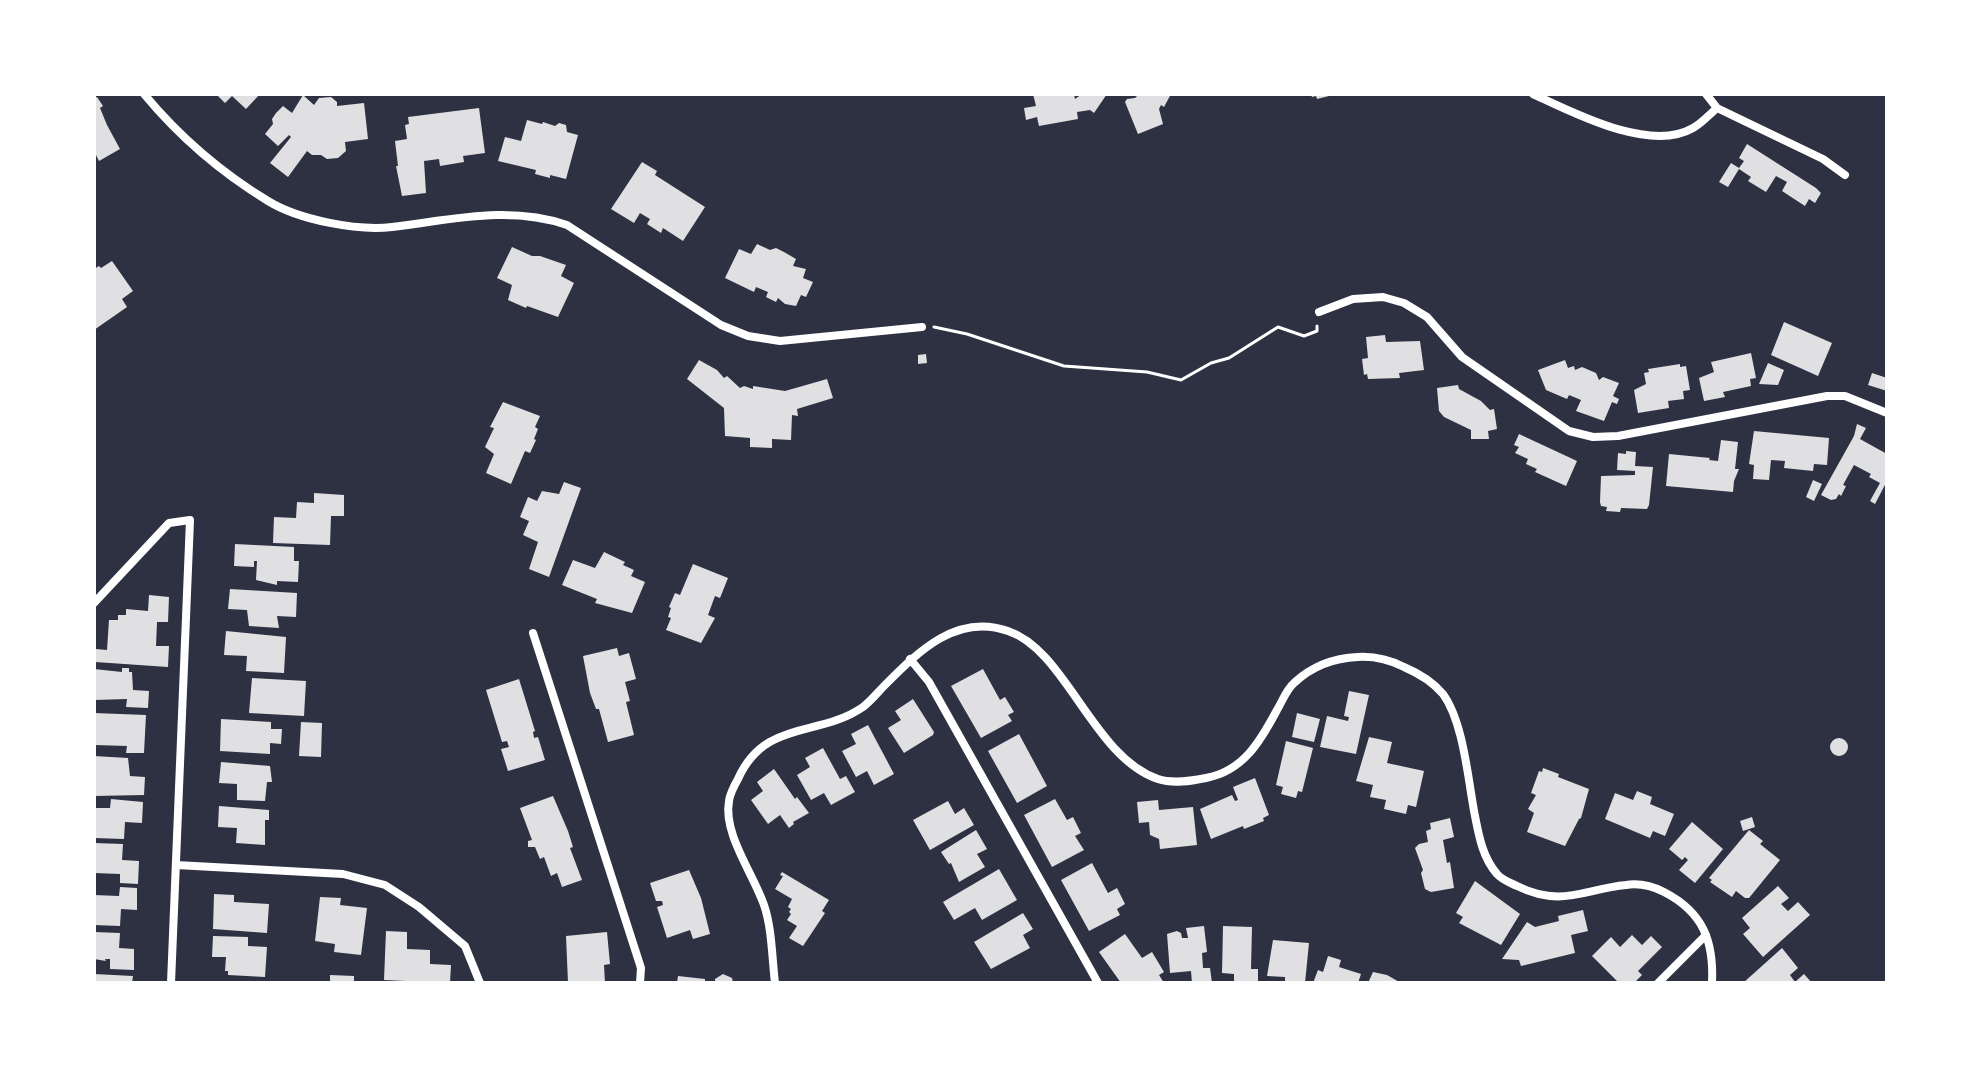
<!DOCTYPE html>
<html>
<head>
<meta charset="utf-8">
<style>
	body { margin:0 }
	#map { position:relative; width:1981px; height:1077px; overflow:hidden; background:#2d3142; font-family:"Public Sans",sans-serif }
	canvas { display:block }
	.frame { position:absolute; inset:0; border:96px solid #fff; pointer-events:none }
</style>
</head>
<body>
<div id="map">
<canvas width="1981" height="1077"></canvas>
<div class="frame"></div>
</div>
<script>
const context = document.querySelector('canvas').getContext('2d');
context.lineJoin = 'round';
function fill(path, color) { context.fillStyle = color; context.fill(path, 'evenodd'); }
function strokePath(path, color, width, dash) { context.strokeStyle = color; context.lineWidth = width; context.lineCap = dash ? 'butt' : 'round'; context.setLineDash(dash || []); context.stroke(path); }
const building = new Path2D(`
	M216 94H260L246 109 232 96 225 103Z
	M1033 94H1074L1075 99 1082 94H1107L1094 113 1090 110 1077 112 1078 119 1039 126 1037 117 1026 120 1024 108 1036 106Z
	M1139 94H1171L1164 107 1161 105 1159 109 1163 124 1138 134 1125 102 1127 99 1135 98Z
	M1311 94H1333V95L1317 99 1316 96 1312 97Z
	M303 95 314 105 319 98 331 97 337 102V106L364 103 368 139 345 142 346 151 338 158 327 159 321 155H312L307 151 288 177 270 163 291 137 289 135 278 146 265 134 273 124 272 119 276 113 283 106 292 113Z
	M97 97 103 106 100 108 107 125 120 149 99 161 94 151V98Z
	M479 108 485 153 463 156 464 162 440 166 439 159 424 161 426 193 402 196 396 166H398L395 141 407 139 405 125 409 124 408 117Z
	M527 120 542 124 543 122 555 126 559 123 566 125 567 132 578 135 566 179 550 175V178L535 174 536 170 498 161 505 137 521 141Z
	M1747 144 1816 188 1821 193 1815 203 1809 199 1805 206 1782 191 1787 182 1776 176 1766 192 1748 181 1751 177 1739 169 1728 187 1719 182 1731 163 1739 168 1744 161 1739 158Z
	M642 162 657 171 655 175 705 207 683 241 663 228 661 233 647 224 650 219 640 213 634 223 611 209Z
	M757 244 770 250 776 248 784 252 796 259 793 266 806 269 803 278 813 282 806 297 801 295 796 306 785 304 778 298 776 302 766 297 768 292 756 287 754 292 725 278 739 249 751 254Z
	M512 247 532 256H540L566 265 561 276 574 283 558 317 527 306 526 308 508 300 512 285 497 278Z
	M112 261 133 291 122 299 127 307 94 330V269L99 266 101 268Z
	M1784 322 1832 343 1818 376 1771 355Z
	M1385 335 1386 342 1420 341 1424 370 1399 373 1400 378 1368 379 1367 374 1364 375 1362 359 1368 358 1366 337Z
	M1751 353 1756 378 1750 379 1751 386 1723 392 1725 397 1704 401 1699 378 1714 372 1711 362Z
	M926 354 927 363 918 364V355Z
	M699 360 717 370 724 378 727 376 740 388 744 386 753 389V386L785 391 827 379 833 398 797 409 798 416 792 415 791 440 772 439V448L750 447V438L725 436 724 408 687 379Z
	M1565 360 1568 368 1574 366 1575 370 1582 367 1596 373 1599 380 1603 377 1619 383 1613 396 1619 399 1617 404 1612 402 1604 421 1576 411 1581 400 1569 395 1567 399 1546 390 1538 370Z
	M1768 363 1784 370 1778 385 1759 384Z
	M1680 364V367L1686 366 1690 390 1683 391 1684 399 1668 401 1669 408 1638 413 1634 390 1646 384 1644 373 1649 372 1648 369Z
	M1872 373 1887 378V391L1868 385Z
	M1458 385 1459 389 1481 401 1490 410 1494 409 1497 429 1488 431 1489 439H1471V430L1444 417 1439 411 1437 388Z
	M503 402 540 416 535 427 538 429 534 439 536 440 530 453 525 451 511 484 486 473 494 454 485 447 494 428 490 427Z
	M1857 424 1866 428 1860 439 1887 454V481L1875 504 1870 501 1880 483 1869 477 1871 474 1854 465 1843 485 1846 486 1841 496 1839 494 1836 499 1831 500 1821 495 1854 436Z
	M1754 431 1829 438 1827 465 1814 464 1813 471 1784 468 1785 461 1771 460 1769 480 1753 479 1754 465 1749 464Z
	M1519 434 1577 461 1566 486 1535 472 1537 469 1526 464 1528 459 1515 453 1519 447 1514 445Z
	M1721 440 1738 442 1735 469H1739L1734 481 1733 492 1666 486 1669 454 1710 458 1709 460 1718 461Z
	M1626 451 1636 452 1635 466 1653 467 1649 505 1647 509 1621 508 1620 512 1606 511 1607 507 1601 506 1600 502 1601 476 1635 475V471L1617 470 1618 453 1626 454Z
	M1813 480 1822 484 1814 501 1806 497Z
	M564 482 581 488 549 577 529 569 538 542 523 535 529 521 520 517 528 497 537 501 542 491 559 494Z
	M314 493 344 495V516H331L330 545 273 543 274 517 296 518 297 502 314 503Z
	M235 544 294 547V561H299L298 582 277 581V585L256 580 257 561H254V567L234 566Z
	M604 552 625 562 623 565 634 570 631 576 645 582 632 613 595 603 597 599 562 585 573 560 595 568Z
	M693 564 728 578 720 598 715 596 708 615 715 618 701 643 666 630 671 618 668 617 671 608 669 607 675 593 680 595Z
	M230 589 297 593 296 617 277 616 279 628 249 626 247 610 228 609Z
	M149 595 169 597 168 622H157L156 646H169L168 667 95 662 96 649 107 650 109 620H118V615H126V609L148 611Z
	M226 631 286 637 284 673 246 671 247 656 224 655Z
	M617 648 619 656 629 653 636 679 625 682 630 701 626 702 634 735 608 742 599 709H596L590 693 583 656Z
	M122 668H129V672H132L133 690 149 691 148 708 126 707 127 699 94 700V669L122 672Z
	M983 669 1000 700 1005 697 1014 712 1008 715 1012 721 981 738 951 686Z
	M252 678 306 681 304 716 249 713Z
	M519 679 535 731 533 732 534 738 538 737 545 760 508 771 501 749 509 747 507 741 502 742 486 690Z
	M1349 691 1369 695 1356 754 1320 747 1327 716 1348 721 1349 717 1344 716Z
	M913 699 934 732 933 735 904 753 888 728 901 720 895 711Z
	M94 713 146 715 144 753H126L127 746 94 745Z
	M1297 713 1320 719 1314 742 1292 737Z
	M221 719 271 722V729H282L281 744 270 743V754L220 751Z
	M301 722 322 723 321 757 299 756Z
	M868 725 894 774 874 785 867 771 856 777 842 751 856 744 851 734Z
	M1019 734 1047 786 1017 803 988 751Z
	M1369 737 1392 742 1387 763 1424 771 1416 807 1408 805 1406 814 1384 809 1386 800 1370 797 1373 785 1356 781Z
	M1830 747a9 9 0 1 1 18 0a9 9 0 1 1-18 0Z
	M1286 741 1313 748 1302 792 1298 791 1296 798 1281 794 1283 787 1276 785Z
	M823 748 840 779 846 776 855 792 831 805 824 793 811 800 797 775 810 767 805 758Z
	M94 756 128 758 130 776 145 777 144 795 94 796Z
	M221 762 270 766 272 782H267L265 801 237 800V784L219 783Z
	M1543 768 1559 774 1558 777 1589 789 1581 818 1579 819 1565 846 1527 832 1534 813 1528 809 1536 795 1531 793 1539 771 1542 772Z
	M774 769 795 799 797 797 809 813 793 822 794 824 789 828 780 815 768 824 751 800 763 791 757 782Z
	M1255 778 1269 815 1263 818 1264 821 1244 829 1243 826 1211 839 1200 809 1232 795 1235 801 1238 800 1233 787Z
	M1637 791 1652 797 1650 804 1674 814 1665 836 1653 831 1650 838 1605 819 1615 793 1633 800Z
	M553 796 568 831 573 847 570 848 582 880 562 887 557 873 551 876 544 857 540 859 535 847H528V841L532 840 520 808Z
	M111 799 143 802 142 823 125 822 124 839 94 838V808H110Z
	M1055 799 1067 820 1073 817 1081 833 1075 836 1084 850 1052 867 1024 815Z
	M1158 800 1159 810 1193 807 1197 845 1160 849 1159 839 1150 835 1149 822 1139 823 1137 802Z
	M948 801 955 814 964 808 974 825 930 850 913 820Z
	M219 806 269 810V820H265V845L236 843 237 828 218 827Z
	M1752 817 1755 827 1743 831 1740 821Z
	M1450 818 1454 837 1443 840 1447 863 1450 862 1454 888 1431 892 1425 889 1421 873 1423 870 1415 848 1419 844 1428 842 1426 831 1431 829 1430 823Z
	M1692 822 1723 849 1695 883 1679 870 1688 860 1685 857 1682 860 1669 849Z
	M976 830 987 849 977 854 985 867 959 882 951 863 949 864 941 852Z
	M1749 830 1763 841 1760 844 1780 860 1749 898H1745L1736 891 1732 897 1710 882 1712 880 1709 878Z
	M94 843 123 844 122 860 139 861 138 884 120 883V874L94 873Z
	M1092 863 1108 893 1117 888 1125 904 1117 909 1120 915 1089 931 1061 880Z
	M999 869 1017 900 982 920 975 908 954 920 943 902Z
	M689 870 701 898 710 934 693 939 690 930 667 938 657 907 663 905 662 901H656L650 883Z
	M782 872 829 900 822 911 825 913 803 946 789 938 797 926 787 920 791 914 789 912 791 909 788 907 792 899 775 889 783 876 780 875Z
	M1475 881 1520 914 1501 945 1459 923 1463 917 1456 913Z
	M1778 886 1789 898 1781 904 1788 911 1798 902 1810 915 1763 957 1743 934 1750 928 1742 918Z
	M120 887 137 888V910L121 909 120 926 94 925V895L119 896Z
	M214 894 234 895V902L269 904 267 933 213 929Z
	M320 897 341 898 340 905 367 908 361 955 334 952 335 944 315 941Z
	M1583 910 1588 931 1571 935 1575 953 1521 966 1519 960 1502 959 1527 922 1535 927 1559 921 1558 916Z
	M1023 913 1033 929 1023 935 1030 948 991 969 974 942Z
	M1204 926 1207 952 1202 953 1203 968H1210L1212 983H1192L1191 971 1170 973 1167 934 1177 931 1181 933 1182 938H1188L1186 928Z
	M1223 926 1252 927 1251 969H1258V983H1234V974L1222 973Z
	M386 931 407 932V949L430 950V964L451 965 450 983 384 980Z
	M94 932 120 933 119 948 134 949V970L110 969V959H105L106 961 94 959Z
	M607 932 610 964 604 965 605 983H568L566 936Z
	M1125 934 1142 958 1152 952 1164 972 1159 975 1164 983H1121L1099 952Z
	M1632 935 1642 945 1651 936 1662 947 1638 971 1642 975 1634 983H1619L1592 956 1611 937 1620 947Z
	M213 936 248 937V946L267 947 265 977 228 975V971H225L226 957H212Z
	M1273 940 1309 943 1305 983H1285V977L1267 976Z
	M1782 948 1798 968 1790 975 1795 982 1804 974 1812 983H1743Z
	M1328 956 1341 960 1339 967 1361 974 1358 983H1313L1318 970 1323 972Z
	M1373 972 1387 975 1401 983H1368Z
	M94 974 133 976 132 983H94Z
	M723 974 732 978 733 983H715V979Z
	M330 975 354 976V983H330Z
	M678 976 705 979V983H677Z`);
const path = new Path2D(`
	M934 327 967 334 1064 366 1147 372 1181 380 1211 363 1229 358 1278 327 1304 336 1317 331V326`);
const minor = new Path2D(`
	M144 94C178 135 222 173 268 201 299 220 357 231 392 227 451 220 509 205 567 225L721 325 748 336 780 341 922 327
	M1533 94C1574 113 1650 153 1693 128 1702 123 1710 114 1717 108
	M1706 94 1717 108 1823 159 1845 175
	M1319 312 1353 299 1383 297 1404 303 1427 317 1462 357 1569 431 1593 437 1618 436 1827 396H1845L1887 413
	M94 603 169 523 190 520 171 983
	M533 633 641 968 640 983
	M910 659 929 682 1098 983
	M176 865 343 874 385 885 419 907 465 946 480 983
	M775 983C772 958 772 928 764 905 753 873 723 834 729 801 730 793 734 786 738 779 765 719 818 738 863 707 871 701 878 692 886 684 919 651 957 613 1008 631 1066 650 1093 757 1158 779 1173 784 1191 781 1206 778 1243 771 1260 742 1277 710 1282 702 1286 690 1294 683 1311 667 1334 658 1358 657 1374 656 1390 660 1404 667 1418 673 1433 682 1443 694 1464 723 1468 781 1475 816 1479 837 1483 858 1497 874 1502 880 1511 883 1517 886 1562 908 1584 889 1626 885 1639 883 1652 886 1664 892 1703 912 1714 941 1712 983
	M1658 983 1706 935`);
fill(building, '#e0e0e3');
strokePath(path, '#fff', 3);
strokePath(minor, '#fff', 8);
</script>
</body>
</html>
